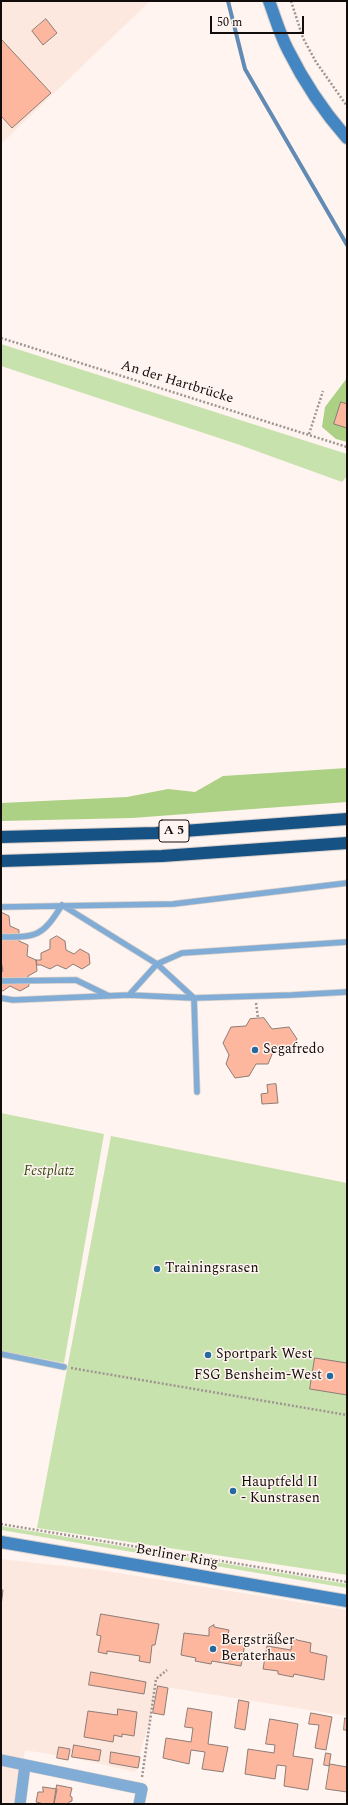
<!DOCTYPE html>
<html>
<head>
<meta charset="utf-8">
<style>
	body { margin:0 }
	#map { position:relative; width:348px; height:1805px; overflow:hidden; background:#fff4ef; font-family:Spectral,serif }
	canvas { display:block }
	.frame { position:absolute; inset:0; border:2px solid #120c0a; pointer-events:none }
	.scale { position:absolute; left:210px; top:16px; width:94px; height:18px; box-sizing:border-box; border:2px solid #120c0a; border-top:0; padding-left:5px; font-size:12px; line-height:14px; white-space:nowrap; color:#120c0a; -webkit-text-stroke:3px #fff4ef; paint-order:stroke }
</style>
</head>
<body>
<div id="map">
<canvas width="348" height="1805"></canvas>
<div class="frame"></div>
<div class="scale">50 m</div>
</div>
<script>
const context = document.querySelector('canvas').getContext('2d');
context.lineJoin = 'round';
function fill(path, color) { context.fillStyle = color; context.fill(path, 'evenodd'); }
function strokePath(path, color, width, dash) { context.strokeStyle = color; context.lineWidth = width; context.lineCap = dash ? 'butt' : 'round'; context.setLineDash(dash || []); context.stroke(path); }
function drawText(font, color, halo, rows, align = 'center') {
  context.font = font + ' Spectral,serif'; context.lineWidth = 3; context.setLineDash([]); context.textBaseline = 'middle'; context.strokeStyle = halo; context.fillStyle = color; for (const [text, x, y, turn = 0] of rows) {
    context.save(); context.translate(x, y); context.rotate((+turn || 0) * Math.PI / 180); context.textAlign = isNaN(turn) ? turn : align; if (halo) context.strokeText(text, 0, 0); context.fillText(text, 0, 0); context.restore();
  }
}
const built = new Path2D(`
	M1 1H150L1 144Z
	M1 1559 100 1570 347 1610V1716L159 1686 135 1772 79 1759 25 1750 17 1804H1Z`);
const green = new Path2D(`
	M1 344 347 454V476L342 482 237 444 1 366Z
	M1 1113 104 1134 64 1363 1 1351Z
	M111 1136 347 1183V1575L37 1528Z
	M1 1526 347 1584V1588L1 1530Z`);
const forest = new Path2D(`
	M347 378V442L336 439 322 427 325 407Z
	M347 768V802L132 818 1 821V803L127 797 168 789 195 792 223 776Z`);
const stream = new Path2D(`
	M228 1 245 69 347 245`);
const building = new Path2D(`
	M46 19 57 33 43 45 32 31Z
	M1 39 51 93 12 128 1 116Z
	M341 402 347 404V428L334 424Z
	M1 912 9 916 10 926 19 930V941L28 945 27 956 36 960 37 971 28 976 29 986 20 991 10 986 3 991 1 990V972L3 971 1 961Z
	M57 936 65 941 66 950 74 954 80 949 89 954 90 964 82 969 73 964 66 969 57 965 50 969 41 965H37L36 960H41V953L50 949V940Z
	M264 1018 272 1029 289 1027 297 1039 291 1051 273 1052 268 1064H256L249 1076 235 1078 226 1064 229 1055 223 1043 231 1027 246 1026 250 1019Z
	M276 1084 278 1103 262 1104 261 1094 268 1093 267 1085Z
	M315 1358 347 1363V1395L310 1389Z
	M1 1590H3L1 1606Z
	M101 1614 159 1624 155 1645H152L150 1663 139 1661 140 1656 107 1651V1654L98 1652 101 1636 97 1635Z
	M214 1625V1627L229 1630 227 1639 245 1643 241 1666 212 1661 211 1664 195 1661 196 1658 181 1655 184 1633 209 1636V1628Z
	M296 1639 297 1640 311 1643 310 1652 327 1656 324 1680 294 1674 293 1677 278 1674V1671L263 1669 267 1646 291 1650 292 1641Z
	M91 1672 146 1682 144 1694 89 1685Z
	M158 1686 168 1688 164 1715 153 1713Z
	M239 1700 249 1702 245 1730 235 1728Z
	M188 1708 212 1712 208 1744 228 1747 223 1772 202 1769 205 1752 191 1750 189 1764 163 1758 166 1738 191 1742 193 1728 185 1727Z
	M118 1709 137 1712 134 1736 122 1734V1737L114 1735 113 1742 84 1737 88 1711 117 1715Z
	M311 1713 332 1717 326 1750 315 1748 319 1725 309 1724Z
	M345 1718 347 1719V1730H344Z
	M270 1719 298 1724 293 1756 313 1759 308 1790 284 1786 286 1766 277 1765 275 1779 245 1774 248 1749 274 1753 275 1745 266 1744Z
	M74 1745 101 1750 99 1761 72 1757Z
	M59 1747 70 1749 68 1760 57 1758Z
	M111 1752 140 1757 138 1768 110 1763Z
	M326 1753 331 1754 329 1766 324 1765Z
	M330 1764 347 1767V1792L326 1789Z
	M57 1785 72 1788 70 1796 72 1797V1801L69 1802V1804H54Z
	M43 1787 57 1789 54 1804H40L41 1803 36 1802 38 1792H43Z`);
const path = new Path2D(`
	M291 1 303 38 316 62 347 106
	M1 338 347 447
	M309 434 323 391
	M256 1003 258 1018
	M71 1368 347 1415
	M1 1524 347 1582
	M142 1777 156 1679 167 1670`);
const lane = new Path2D(`
	M1 907 173 904 347 883
	M1 937C37 937 42 937 62 905L157 964 194 998 197 1092
	M1 981 76 980 109 996
	M129 995 157 964 182 953 347 942
	M1 998 13 1000 129 995 194 998 292 995 347 992
	M1 1354 64 1367`);
const street = new Path2D(`
	M1 1760 142 1789 139 1804
	M20 1804 25 1765`);
const secondary = new Path2D(`
	M269 1C275 17 280 35 288 50 304 82 324 112 347 138
	M1 1542 347 1601`);
const highway = new Path2D(`
	M1 837 156 833 347 819
	M1 861 162 856 347 843`);
const markers = [
	[255,1050,4,"#25699e"],
	[157,1269,4,"#25699e"],
	[208,1355,4,"#25699e"],
	[330,1376,4,"#25699e"],
	[233,1491,4,"#25699e"],
	[213,1649,4,"#25699e"]
];
const shields = [
	[174,831,30]
];
const shieldNames = [
	["A 5",174,831]
];
const streetNames = [
	["An der Hartbrücke",177,383,17],
	["Berliner Ring",177,1557,10]
];
const poiNames = [
	["Segafredo",263,1050],
	["Trainingsrasen",165,1269],
	["Sportpark West",216,1355],
	["FSG Bensheim-West",322,1376,"right"],
	["Hauptfeld II",241,1483],
	["- Kunstrasen",241,1499],
	["Bergsträßer",221,1641],
	["Beraterhaus",221,1657]
];
const parkNames = [
	["Festplatz",49,1172]
];
fill(built, '#fde8df');
fill(green, '#c8e2ad');
fill(forest, '#acd084');
strokePath(stream, '#618bb5', 4);
fill(building, '#fcb79e');
strokePath(building, '#8d7d77', 1);
strokePath(lane, '#d9cfca', 7);
strokePath(street, '#d9cfca', 12);
strokePath(secondary, '#d9cfca', 14);
strokePath(highway, '#d9cfca', 14);
strokePath(path, '#9e9591', 2.5, [2, 2]);
strokePath(lane, '#81acd5', 5.5);
strokePath(street, '#81acd5', 11);
strokePath(secondary, '#4386c2', 12);
strokePath(highway, '#175284', 12);
for (const [x, y, r, color] of markers) { const dot = new Path2D(); dot.arc(x, y, r, 0, 2 * Math.PI); context.fillStyle = color; context.fill(dot); strokePath(dot, '#fff4ef', 1.5); }
for (const [x, y, w] of shields) { const box = new Path2D(); box.roundRect(x - w / 2, y - 11, w, 22, 3); context.fillStyle = '#fff4ef'; context.fill(box); strokePath(box, '#120c0a', 1); }
drawText('bold 13px', '#120c0a', null, shieldNames);
drawText('14px', '#120c0a', '#fff4ef', streetNames);
drawText('14px', '#120c0a', '#fff4ef', poiNames, 'left');
drawText('italic 14px', '#354b16', '#fff4ef', parkNames);
</script>
</body>
</html>
